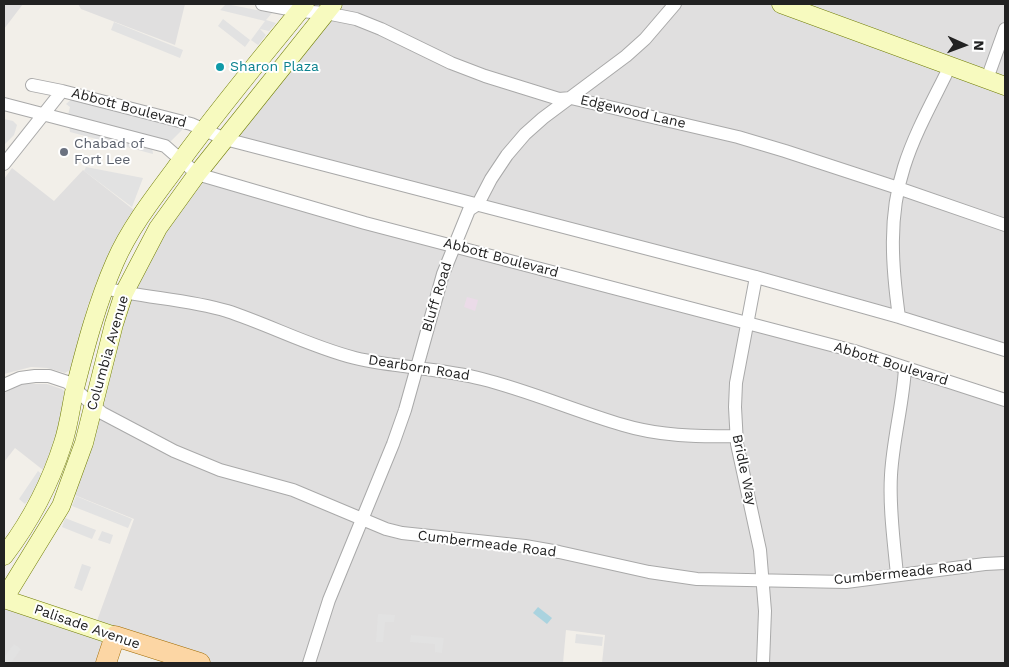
<!DOCTYPE html>
<html>
<head>
<meta charset="utf-8">
<style>
	body { margin:0 }
	#map { position:relative; width:1009px; height:667px; overflow:hidden; background:#f2efe9; font-family:"Work Sans",sans-serif }
	canvas { display:block }
	.frame { position:absolute; inset:0; border:5px solid #222; pointer-events:none }
	.north { position:absolute; left:939px; top:20px; width:50px; height:50px; -webkit-text-stroke:4px #fff; paint-order:stroke; rotate:92deg; font-size:14px; font-weight:700; line-height:20px; text-align:center; color:#222 }
	.north::after { content:''; display:block; margin:auto; width:18px; height:22px; background:#222; clip-path:polygon(50% 0,100% 100%,50% 72%,0 100%) }
</style>
</head>
<body>
<div id="map">
<canvas width="1009" height="667"></canvas>
<div class="frame"></div>
<div class="north">N</div>
</div>
<script>
const context = document.querySelector('canvas').getContext('2d');
context.lineJoin = 'round';
function fill(path, color) { context.fillStyle = color; context.fill(path, 'evenodd'); }
function strokePath(path, color, width, dash) { context.strokeStyle = color; context.lineWidth = width; context.lineCap = dash ? 'butt' : 'round'; context.setLineDash(dash || []); context.stroke(path); }
function drawText(font, color, halo, rows, align = 'center') {
  context.font = font + ' "Work Sans",sans-serif'; context.lineWidth = 4; context.setLineDash([]); context.textBaseline = 'middle'; context.strokeStyle = halo; context.fillStyle = color; for (const [text, x, y, turn = 0] of rows) {
    context.save(); context.translate(x, y); context.rotate((+turn || 0) * Math.PI / 180); context.textAlign = isNaN(turn) ? turn : align; if (halo) context.strokeText(text, 0, 0); context.fillText(text, 0, 0); context.restore();
  }
}
const residential = new Path2D(`
	M4 4H23L4 29Z
	M78 4H185L175 45 81 9Z
	M333 4H1005V350L225 139Z
	M12 168 54 201 83 170 134 210 124 224 99 277 88 305 73 363 70 370 65 373 47 368 31 367 4 374V179Z
	M197 174 1005 400V663H602L605 635 566 630 563 663H200L115 636 106 663H4V600L94 629 134 519 67 492 114 324Z
	M21 384H47L62 389 66 393 55 440 43 470 15 448 4 462V393Z`);
const industrial = new Path2D(`
	M467 297 478 300 475 311 464 307Z`);
const parking = new Path2D(`
	M226 4 272 13 266 20 276 23 269 31 260 29 266 35 258 45 251 40 265 21 220 10Z
	M223 19 250 40 245 47 218 26Z
	M114 22 183 50 180 58 111 30Z
	M74 97 185 127 170 142 68 115 70 107 66 104Z
	M4 119 13 121 17 125 14 135 4 145Z
	M69 123 152 145 153 154 70 132Z
	M86 167 143 178 132 207 84 171Z
	M38 471 46 478 25 504 19 499Z
	M76 496 132 519 128 528 72 506Z
	M65 518 96 530 92 539 62 527Z
	M102 531 113 535 110 544 98 540Z
	M82 564 91 567 82 591 74 588Z
	M378 614 395 615 394 622H385L383 642H376Z
	M576 634 603 637 602 646 575 643Z
	M411 635 444 638 442 653 435 652V644L410 642Z
	M14 644 21 649 11 663H4V657Z`);
const water = new Path2D(`
	M538 607 552 618 547 624 533 613Z`);
const street = new Path2D(`
	M262 4 299 11 326 13 356 19 381 29 451 63 485 76 559 99 571 98 738 137 785 151 898 188 1005 225
	M987 79 1005 29
	M32 85 62 91 191 124 225 139 756 277 899 317 1005 350
	M4 104 165 146 197 174 365 223 854 351 1005 400
	M4 164 62 91
	M756 277 736 383 735 407 737 444 760 550 765 611 763 663
	M104 288C144 298 187 299 227 311 270 325 311 347 355 358 397 368 441 368 482 379 530 391 575 411 623 425 659 436 698 437 735 436
	M899 317C892 267 888 216 904 167 915 132 934 99 950 66
	M4 385 20 378 35 376H49L67 382 102 413 174 451 220 470 293 490 386 529 402 533 525 546 559 552 649 572 697 579 846 582 985 564 1005 563
	M897 575C894 542 889 508 891 475 893 439 903 404 905 368
	M309 663 329 600 393 444 405 410 443 274 469 210 478 204 491 179 507 155 525 134 543 118 626 56 645 39 675 4`);
const secondary = new Path2D(`
	M781 4 1005 86
	M4 556C30 522 50 484 63 443 69 425 71 406 75 388 86 345 97 303 115 262 129 230 151 201 172 173 214 114 260 60 305 4
	M4 599 61 506 84 443 114 324 124 293 158 228 197 174 333 4
	M4 599 115 636`);
const primary = new Path2D(`
	M106 663 115 636 200 663`);
const markers = [
	[220,67,5,"#0f9aa8"],
	[64,152,5,"#6b7280"]
];
const cultureNames = [
	["Sharon Plaza",230,67]
];
const streetNames = [
	["Abbott Boulevard",129,108,15],
	["Edgewood Lane",633,112,13],
	["Abbott Boulevard",501,258,15],
	["Bluff Road",437,297,-73],
	["Columbia Avenue",108,353,-74],
	["Abbott Boulevard",891,364,17],
	["Dearborn Road",419,368,9],
	["Bridle Way",744,470,78],
	["Cumbermeade Road",487,544,7],
	["Cumbermeade Road",903,573,-6],
	["Palisade Avenue",87,627,19]
];
const worshipNames = [
	["Chabad of",74,144],
	["Fort Lee",74,160]
];
fill(residential, '#e0dfdf');
fill(industrial, '#ebdbe8');
fill(parking, '#e2e2e2');
fill(water, '#aad3df');
strokePath(street, '#a9a9a9', 14);
strokePath(secondary, '#707d05', 19);
strokePath(primary, '#a06b00', 21);
strokePath(street, '#fff', 12);
strokePath(secondary, '#f7fabf', 18);
strokePath(primary, '#fcd6a4', 20);
for (const [x, y, r, color] of markers) { const dot = new Path2D(); dot.arc(x, y, r, 0, 2 * Math.PI); context.fillStyle = color; context.fill(dot); strokePath(dot, '#fff', 2); }
drawText('14px', '#0d838f', '#fff', cultureNames, 'left');
drawText('14px', '#222', '#fff', streetNames);
drawText('14px', '#5b616d', '#fff', worshipNames, 'left');
</script>
</body>
</html>
